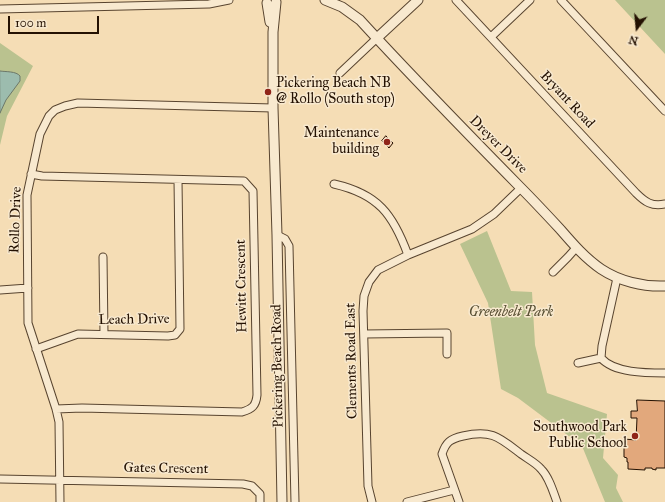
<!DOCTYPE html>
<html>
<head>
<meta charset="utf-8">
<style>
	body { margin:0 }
	#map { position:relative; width:665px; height:502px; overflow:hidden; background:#f5ddb5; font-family:"IM FELL Great Primer",serif }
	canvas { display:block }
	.north { position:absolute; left:617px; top:8px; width:40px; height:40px; -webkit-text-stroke:3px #f8e9cf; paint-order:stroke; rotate:196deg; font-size:11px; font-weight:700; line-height:16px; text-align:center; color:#241102 }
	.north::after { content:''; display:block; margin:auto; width:14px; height:18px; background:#241102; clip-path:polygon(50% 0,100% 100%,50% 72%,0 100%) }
	.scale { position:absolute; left:8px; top:16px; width:91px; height:18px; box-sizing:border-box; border:2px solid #241102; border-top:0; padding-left:5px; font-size:12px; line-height:14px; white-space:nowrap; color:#241102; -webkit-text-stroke:3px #f8e9cf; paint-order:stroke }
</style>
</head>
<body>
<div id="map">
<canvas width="665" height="502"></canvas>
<div class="north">N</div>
<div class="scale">100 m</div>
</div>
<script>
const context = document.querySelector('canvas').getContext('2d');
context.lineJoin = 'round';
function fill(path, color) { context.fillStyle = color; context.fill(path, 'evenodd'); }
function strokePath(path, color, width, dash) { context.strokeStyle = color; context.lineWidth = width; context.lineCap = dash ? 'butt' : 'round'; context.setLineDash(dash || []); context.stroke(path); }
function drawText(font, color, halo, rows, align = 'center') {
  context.font = font + ' "IM FELL Great Primer",serif'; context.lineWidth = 3; context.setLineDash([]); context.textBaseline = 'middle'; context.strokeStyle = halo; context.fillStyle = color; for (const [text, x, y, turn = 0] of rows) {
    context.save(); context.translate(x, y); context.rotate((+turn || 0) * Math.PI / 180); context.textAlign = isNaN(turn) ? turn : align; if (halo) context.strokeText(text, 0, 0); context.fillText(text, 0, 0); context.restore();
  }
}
const green = new Path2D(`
	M615 0H665V54Z
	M0 43 33 66 7 116 0 145Z
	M487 231 511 291 532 292 535 345 547 393 607 414 603 458 618 475 616 488 623 502H605L582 446 518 398 501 389 488 303 460 244Z`);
const water = new Path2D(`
	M0 71C6 72 16 71 20 76V81L6 100 0 113Z`);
const building = new Path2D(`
	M386 136 393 143 389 148 382 141Z
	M637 400 665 401V468H656V470L652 469V468H645V470L628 469V462H627V458L624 457V439L636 440 637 418H631V411H637Z`);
const minor = new Path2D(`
	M456 0 636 193C645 202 652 207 665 204
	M561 0 665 111
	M0 9 209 4 229 0
	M491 37 530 0
	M340 73 377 38
	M31 174 42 176 244 181 253 191 257 395C256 406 252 409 242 412L82 408 56 409
	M334 184C378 194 393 214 408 255
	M277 235 285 239 289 246 295 502
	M103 257 104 334
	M553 272 568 257 576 248
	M617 278 602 346 601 358C614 373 646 373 665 373
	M0 290 28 288
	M364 334 447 333V354
	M36 349 78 334 168 336 175 335 180 329 178 180
	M578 363 601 358
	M0 479 243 484 252 486 260 494V502
	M60 502 59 422 56 409 28 323 27 195 40 134 49 116 55 110 65 106 78 103 273 108
	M372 502 368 486 363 311 364 296 369 282 378 270 408 255 472 229 494 214 521 188
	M407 502 454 490
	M459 502 442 454C446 442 450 439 463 436 492 429 500 438 521 454 528 459 536 463 541 469 549 477 553 491 557 502`);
const tertiary = new Path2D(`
	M325 0 342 7 360 20C412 77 466 132 520 187 534 201 547 215 560 229 573 244 585 258 601 269 619 281 643 287 665 286
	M276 2 273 32V108L277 235 282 502
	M267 3 270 22
	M377 38 418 0`);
const markers = [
	[268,92,4,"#8f2418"],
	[387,142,4,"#8f2418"],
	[635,436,4,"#8f2418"]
];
const poiNames = [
	["Pickering Beach NB",276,84,"left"],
	["@ Rollo (South stop)",276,100,"left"],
	["Maintenance",379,134],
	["building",379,150],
	["Southwood Park",627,428],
	["Public School",627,444]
];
const streetNames = [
	["Bryant Road",567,100,47],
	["Dreyer Drive",498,145,45],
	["Rollo Drive",16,220,-88],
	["Hewitt Crescent",242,286,-91],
	["Leach Drive",134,320,-1],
	["Clements Road East",352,361,-91],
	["Pickering Beach Road",278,366,-91],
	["Gates Crescent",166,469,1]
];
const parkNames = [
	["Greenbelt Park",511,313]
];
fill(green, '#bac28f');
fill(water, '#9cbcae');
strokePath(water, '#6c7869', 1);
fill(building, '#e2a87c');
strokePath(building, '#241102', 1);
strokePath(minor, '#58442f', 9);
strokePath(tertiary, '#58442f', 11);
strokePath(minor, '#f8e9cf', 7);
strokePath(tertiary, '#f8e9cf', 9);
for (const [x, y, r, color] of markers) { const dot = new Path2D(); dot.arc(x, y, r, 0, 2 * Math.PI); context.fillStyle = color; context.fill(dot); strokePath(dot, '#f8e9cf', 1.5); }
drawText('14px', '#241102', '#f8e9cf', poiNames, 'right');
drawText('14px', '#241102', '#f8e9cf', streetNames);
drawText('italic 14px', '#584f33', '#f8e9cf', parkNames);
</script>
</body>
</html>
